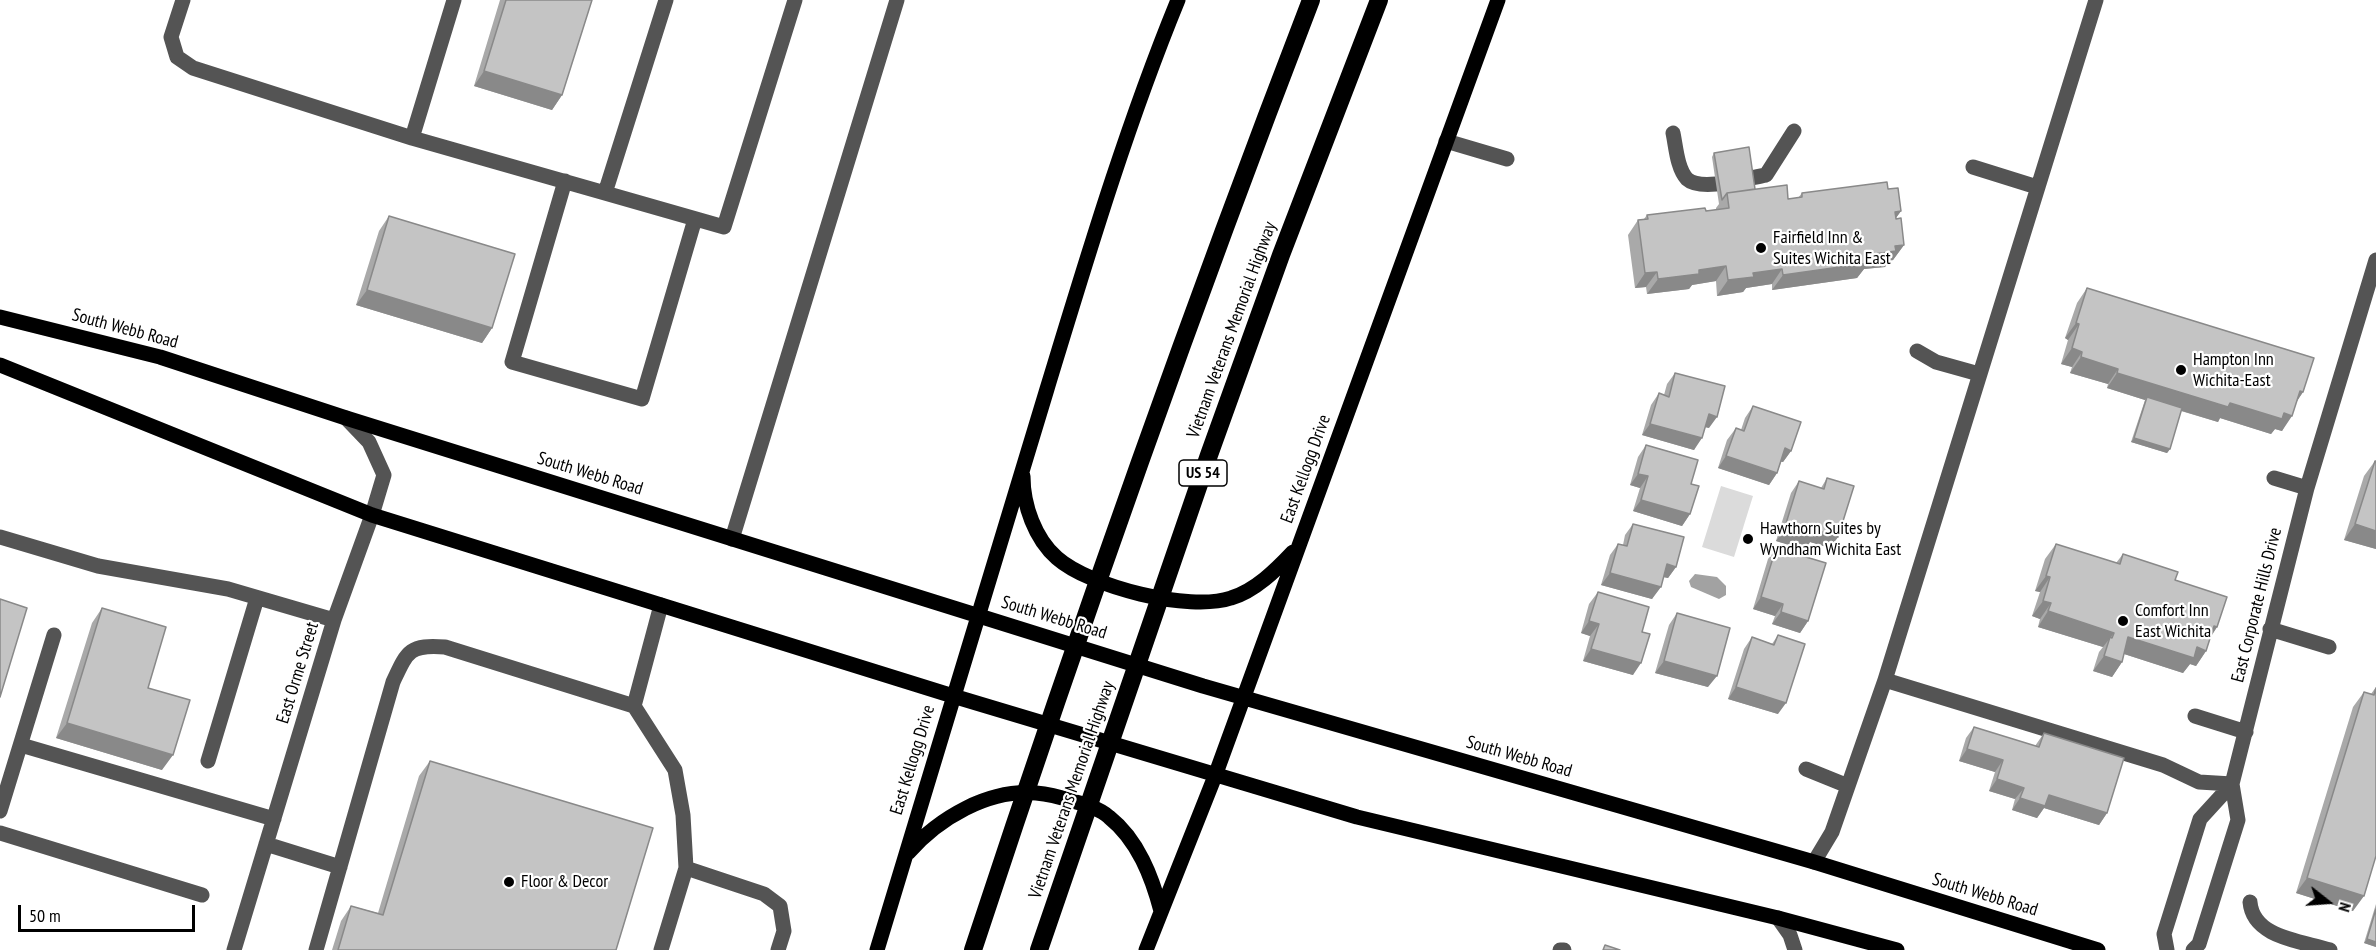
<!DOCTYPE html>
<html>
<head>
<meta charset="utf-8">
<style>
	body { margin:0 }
	#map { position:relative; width:2376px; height:950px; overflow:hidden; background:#fff; font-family:"PT Sans Narrow",sans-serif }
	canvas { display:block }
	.north { position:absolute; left:2298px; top:872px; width:60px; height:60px; -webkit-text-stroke:4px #fff; paint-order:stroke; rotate:107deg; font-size:16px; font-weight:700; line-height:24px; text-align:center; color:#000 }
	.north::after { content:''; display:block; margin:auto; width:21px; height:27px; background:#000; clip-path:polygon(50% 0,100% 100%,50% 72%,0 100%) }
	.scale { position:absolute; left:18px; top:905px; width:177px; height:27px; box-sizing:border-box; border:3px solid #000; border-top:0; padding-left:8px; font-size:18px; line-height:21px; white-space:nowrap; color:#000; -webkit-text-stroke:4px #fff; paint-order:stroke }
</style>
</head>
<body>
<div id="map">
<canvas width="2376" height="950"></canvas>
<div class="north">N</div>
<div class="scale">50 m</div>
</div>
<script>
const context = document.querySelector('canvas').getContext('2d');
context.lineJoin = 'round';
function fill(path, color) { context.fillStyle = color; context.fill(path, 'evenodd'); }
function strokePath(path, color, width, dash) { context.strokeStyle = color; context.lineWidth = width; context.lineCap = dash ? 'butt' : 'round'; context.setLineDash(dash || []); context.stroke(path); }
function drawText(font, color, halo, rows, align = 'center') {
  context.font = font + ' "PT Sans Narrow",sans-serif'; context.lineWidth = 4.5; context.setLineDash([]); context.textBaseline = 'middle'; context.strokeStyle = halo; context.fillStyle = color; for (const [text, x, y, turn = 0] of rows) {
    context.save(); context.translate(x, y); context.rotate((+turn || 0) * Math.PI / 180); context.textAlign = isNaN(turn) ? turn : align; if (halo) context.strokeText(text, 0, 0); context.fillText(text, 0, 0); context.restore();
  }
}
const green = new Path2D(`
	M1721 486 1753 496 1734 557 1702 547Z`);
const water = new Path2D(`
	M1695 574 1717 577 1726 586V595L1719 599 1691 587 1689 581Z`);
const minor = new Path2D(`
	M183 0 171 37 177 57 193 68 412 138 454 0
	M1673 133C1676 147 1677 168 1687 179 1701 192 1748 178 1766 175L1794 131
	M412 138 605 193 666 0
	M1446 141 1507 159
	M1973 167 2037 187
	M565 181 512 362 642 399 695 219
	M605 193 724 227 795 0
	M1917 351 1936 362 1979 374
	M2274 478 2307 488
	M0 537 98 566 228 589 334 620
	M732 539 897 0
	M2270 629 2329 647
	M1885 680 2163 765 2199 782 2232 784
	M634 706 661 605
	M2195 716 2246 732
	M21 745 274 819
	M208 761 257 598
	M1806 769 1848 786
	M0 811 54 635
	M0 833 202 895
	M266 844 340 867
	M1814 862 1832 832 1885 680 2096 0
	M686 868 764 894 780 906 784 931 778 950
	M2250 902C2253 938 2302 941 2330 950
	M1778 918 1790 935 1795 950
	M234 950 334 620 372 515 384 475 369 442 346 418
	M316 950 393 682C407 652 409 644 445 647L634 706 675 770 683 815 686 868 661 950
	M1560 950H1564
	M2167 950 2164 934 2200 819 2232 784 2307 488 2376 260
	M2193 950 2199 944 2238 820 2232 784`);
const major = new Path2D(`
	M0 317 160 357 346 418 1203 686 1814 862 2098 950
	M0 365 372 515 953 696 1357 817 1778 918 1897 950
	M1023 476C1023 505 1035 539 1057 558 1090 587 1189 612 1231 598 1255 591 1276 570 1293 552
	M908 853C939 818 988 789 1036 793 1048 794 1060 797 1072 801 1084 804 1099 808 1109 817 1138 840 1152 877 1161 911
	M877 950C933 763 989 576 1047 389 1087 258 1126 127 1178 0
	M1146 950 1215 776 1498 0`);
const highway = new Path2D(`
	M973 950C1078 631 1190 314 1311 0
	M1039 950 1209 455 1281 255 1379 0`);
const wall = new Path2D(`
	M500 0H592L562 95 552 110 474 86Z
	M1714 153 1755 189 1788 199 1798 198 1802 193 1888 189 1901 211 1896 218 1904 245 1893 260 1889 261 1885 267 1864 269 1857 278 1772 290V284L1746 288 1743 292 1717 296 1716 281 1692 285 1689 289 1647 294 1646 287 1635 288 1628 235 1638 220 1644 219 1647 215 1716 210V208L1719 204 1712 157Z
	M389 216 492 328 482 343 356 305 379 231Z
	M2087 288 2303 392 2297 401 2282 431 2275 429 2271 434 2220 418 2218 422 2181 411 2170 449 2167 453 2131 442 2145 400 2107 388 2108 384 2070 373 2072 367 2061 364 2068 340 2065 338 2077 303Z
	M1675 373 1709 428 1705 427 1694 450 1642 435 1651 405 1659 393 1664 395 1667 384Z
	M1753 406 1791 451 1783 462H1781L1777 473 1769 485 1718 468 1727 440 1736 428 1741 430 1745 418Z
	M1646 445 1691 484 1690 514 1682 526 1633 511 1640 488 1630 485 1638 457Z
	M2375 461 2376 549 2344 540 2364 476Z
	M1827 478 1838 537 1830 548 1810 542 1805 550 1776 541 1791 493 1799 481 1821 488Z
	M1633 524 1676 567 1668 578 1663 577 1652 599 1601 585 1610 555 1618 544 1623 545 1625 535Z
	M2056 544 2116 563 2123 554 2175 580 2217 627 2210 637 2206 651 2196 666 2190 664 2183 673 2124 654 2122 662 2112 677 2093 671 2099 652 2103 647 2038 627 2040 619 2032 616 2040 592 2035 591 2045 559Z
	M1776 548 1808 621 1800 633 1772 624 1775 616 1753 609 1768 559Z
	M1598 592 1642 632 1633 675 1583 661 1590 636 1581 633 1589 604Z
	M102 608 162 770 56 738 92 623Z
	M1677 613 1708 687 1655 673 1669 625Z
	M1778 635V714L1728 699 1744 649 1752 637 1772 644Z
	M2376 687 2353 911 2296 893 2353 707 2364 692 2371 694Z
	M1974 727 2035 746 2044 733 2107 813 2099 825 2044 808 2037 818 2012 810 2015 799 1989 791 1995 772 1959 761 1966 738Z
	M430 761 616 950H332L341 921 351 906 378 913 419 776Z
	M2376 904V947L2364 943Z`);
const shadedWall = new Path2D(`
	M484 71 562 95 552 110 474 86Z
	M1901 211 1890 226 1895 212Z
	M1904 245 1893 260 1889 261 1885 267 1864 269 1857 278 1772 290 1783 275 1867 255 1895 246Z
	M1726 266 1716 281 1692 285 1689 289 1647 294 1658 279 1699 270Z
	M1782 269 1772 284 1746 288 1743 292 1717 296 1728 280 1753 273Z
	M1657 272 1646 287 1635 288 1645 273Z
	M367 290 492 328 482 343 356 305Z
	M2076 323 2079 324 2068 340 2065 338Z
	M2072 348 2082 352 2072 367 2061 364Z
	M2081 357 2118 369 2108 384 2070 373Z
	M2117 373 2230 403 2284 413 2292 416 2282 431 2275 429 2271 434 2220 418 2218 422 2146 400 2147 397 2145 400 2107 388Z
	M2300 391 2303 392 2293 407Z
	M1709 414 1717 417 1709 428 1701 426Z
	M1650 424 1702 438 1694 450 1642 435Z
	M2134 438 2170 449 2167 453 2131 442Z
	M1785 448 1791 451 1783 462 1777 460Z
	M1726 456 1777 473 1769 485 1718 468Z
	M1638 474 1648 476 1640 488 1630 485Z
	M1641 500 1690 514 1682 526 1633 511Z
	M2355 524 2376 531V549L2344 540Z
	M1784 530H1816L1838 537 1830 548 1810 542 1805 550 1776 541Z
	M1667 564 1676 567 1668 578 1659 576Z
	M1610 573 1661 587 1652 599 1601 585Z
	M2046 576 2050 577 2040 592 2035 591Z
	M1761 597 1783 604 1775 616 1753 609Z
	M2043 601 2051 603 2040 619 2032 616Z
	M2048 611 2114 633 2103 647 2038 627Z
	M1781 612 1808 621 1800 633 1772 624Z
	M1589 621 1599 624 1590 636 1581 633Z
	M2214 626 2217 627 2207 643Z
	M2128 637 2197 647 2206 651 2196 666 2190 664 2183 673 2118 652Z
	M1591 649 1641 663 1633 675 1583 661Z
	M2104 656 2122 662 2112 677 2093 671Z
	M1664 661 1717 676 1708 687 1655 673Z
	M1736 687 1786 703 1778 714 1728 699Z
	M67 723 173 755 162 770 56 738Z
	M1967 749 2003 760 1995 772 1959 761Z
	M1997 779 2024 788 2015 799 1989 791Z
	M2049 795 2107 813 2099 825 2044 808 2037 818 2012 810 2020 798Z
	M2307 878 2364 896 2353 911 2296 893Z
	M2367 939 2376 942V947L2364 943Z`);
const building = new Path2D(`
	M506 0H592L562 95 484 71Z
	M1749 147 1755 189 1727 193 1722 200 1714 153Z
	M1887 182 1888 189 1898 188 1901 211 1895 212 1896 219 1901 218 1904 245 1895 246 1896 251 1867 255 1868 263 1783 275 1782 269 1753 273 1754 277 1728 280 1726 266 1699 270V274L1658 279 1657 272 1645 273 1638 220 1648 219 1647 215 1705 208 1706 211 1729 208 1727 193 1787 185 1788 199 1802 197V193Z
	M389 216 515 254 492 328 367 290Z
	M2087 288 2314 358 2303 392 2300 391 2292 416 2284 413 2282 419 2230 403 2228 407 2117 373 2118 369 2081 357 2082 352 2072 348 2079 324 2076 323Z
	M1675 373 1725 386 1717 417 1709 414 1702 438 1650 424 1659 393 1669 397Z
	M2147 397 2182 408 2170 449 2134 438Z
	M1753 406 1801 422 1791 451 1785 448 1777 473 1726 456 1736 428 1744 431Z
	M1646 445 1698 460 1691 484 1699 486 1690 514 1641 500 1648 476 1638 474Z
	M2375 461H2376V531L2355 524Z
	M1827 478 1854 486 1838 537 1816 530 1813 538 1784 530 1799 481 1824 489Z
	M1633 524 1684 537 1676 567 1667 564 1661 587 1610 573 1618 544 1627 546Z
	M2056 544 2120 564 2123 554 2178 572 2175 580 2227 597 2217 627 2214 626 2206 651 2197 647 2194 658 2128 637 2122 662 2104 656 2110 637 2112 638 2114 633 2048 611 2051 603 2043 601 2050 577 2046 576Z
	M1776 548 1826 563 1808 621 1781 612 1783 604 1761 597Z
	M1598 592 1649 607 1642 632 1650 634 1641 663 1591 649 1599 624 1589 621Z
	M0 599 27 608 0 697Z
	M102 608 166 627 148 688 190 700 173 755 67 723Z
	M1677 613 1730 628 1717 676 1664 661Z
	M1778 635 1805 644 1786 703 1736 687 1752 637 1774 645Z
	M2376 688V856L2364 896 2307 878 2364 692 2374 695Z
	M1974 727 2039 747 2044 733 2124 758 2107 813 2049 795 2045 806 2020 798 2024 788 1997 779 2003 760 1967 749Z
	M430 761 653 828 616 950H338L351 906 383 915Z
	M2376 909V942L2367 939Z
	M1605 945 1620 950H1603Z`);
const markers = [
	[1761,248,6,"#000"],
	[2181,370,6,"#000"],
	[1748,539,6,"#000"],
	[2123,621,6,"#000"],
	[509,882,6,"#000"]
];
const shields = [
	[1203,473,48]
];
const shieldNames = [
	["US 54",1203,473]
];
const poiNames = [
	["Fairfield Inn &",1773,238],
	["Suites Wichita East",1773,259],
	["Hampton Inn",2193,360],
	["Wichita-East",2193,381],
	["Hawthorn Suites by",1760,529],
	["Wyndham Wichita East",1760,550],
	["Comfort Inn",2135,611],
	["East Wichita",2135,632],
	["Floor & Decor",521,882]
];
const streetNames = [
	["South Webb Road",125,329,15],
	["Vietnam Veterans Memorial Highway",1232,330,-70],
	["East Kellogg Drive",1306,469,-70],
	["South Webb Road",590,474,17],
	["East Corporate Hills Drive",2257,605,-76],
	["South Webb Road",1054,618,17],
	["East Orme Street",298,673,-73],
	["South Webb Road",1519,757,16],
	["East Kellogg Drive",913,760,-73],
	["Vietnam Veterans Memorial Highway",1072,790,-71],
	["South Webb Road",1985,895,17]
];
fill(green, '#dbdbdb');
fill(water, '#a2a2a2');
strokePath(minor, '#545454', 15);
strokePath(major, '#000', 15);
strokePath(highway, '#000', 18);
fill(wall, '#a9a9a9');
fill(shadedWall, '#898989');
fill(building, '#c4c4c4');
strokePath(building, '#898989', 1.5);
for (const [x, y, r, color] of markers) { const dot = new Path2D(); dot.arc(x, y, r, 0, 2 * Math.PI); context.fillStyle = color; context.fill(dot); strokePath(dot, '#fff', 2); }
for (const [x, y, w] of shields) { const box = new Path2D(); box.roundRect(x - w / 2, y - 13, w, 26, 4.5); context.fillStyle = '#fff'; context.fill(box); strokePath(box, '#000', 1.5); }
drawText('bold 16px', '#000', null, shieldNames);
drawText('18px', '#000', '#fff', poiNames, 'left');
drawText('18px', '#000', '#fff', streetNames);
</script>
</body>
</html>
